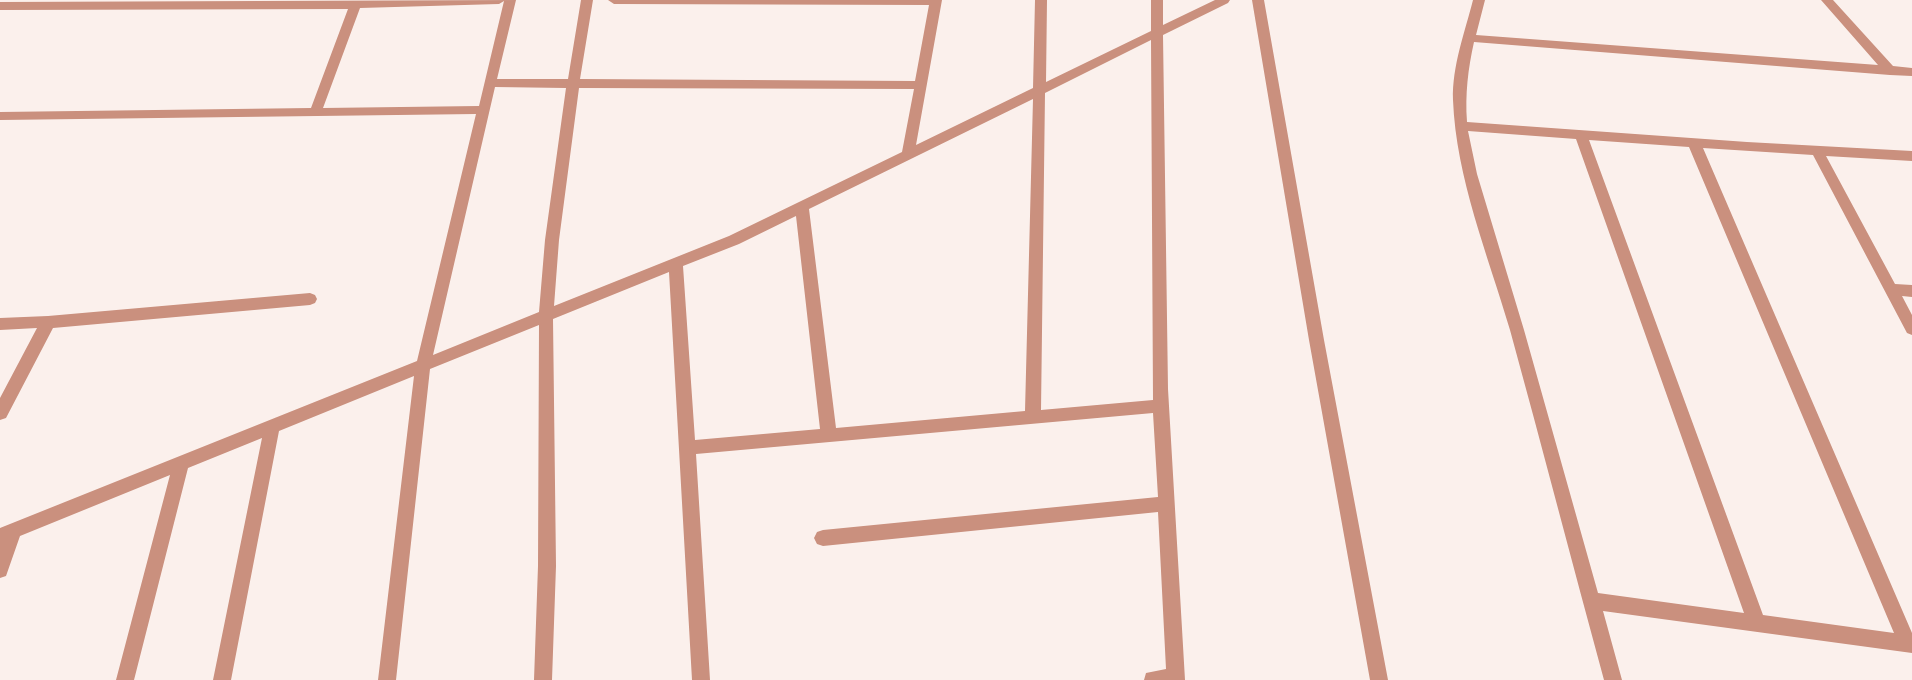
<!DOCTYPE html>
<html>
<head>
<meta charset="utf-8">
<style>
	body { margin:0 }
	canvas { display:block; background:#fbf0ec }
</style>
</head>
<body>
<canvas width="1912" height="680"></canvas>
<script>
const context = document.querySelector('canvas').getContext('2d');
context.lineJoin = 'round';
function fill(path, color) { context.fillStyle = color; context.fill(path, 'evenodd'); }
const minor = new Path2D(`
	M516 0 497 79H568L581 0H593L580 79 915 81 929 5 614 4 608 0H942L916 145 1033 88 1035 0H1047L1046 82 1151 31V0H1163V25L1215 0H1230L1228 3 1163 35 1168 389 1185 680H1144L1146 673 1166 669 1158 512 823 546 817 544 814 538 817 532 823 530 1158 497 1153 413 696 454 710 680H692L669 272 553 319 556 566 552 680H534L538 566 539 325 430 369 396 680H378L414 376 279 431 231 680H213L262 438 188 468 134 680H116L170 475 20 536 6 576 0 578V528L417 361 476 114 0 120V112L311 108 348 9 0 10V2ZM504 1 479 106 323 108 360 8 499 4ZM1151 40 1153 400 1041 410 1045 93ZM495 87 566 88 545 240 539 312 433 355ZM579 88 914 89 902 152 729 236 554 306 559 240ZM1033 99 1025 411 836 428 809 209ZM796 216 820 429 695 440 683 266 739 244Z
	M1252 0H1264L1324 340 1388 680H1370L1309 340Z
	M1473 0H1485L1476 35 1878 65 1821 0H1833L1893 66 1912 68V76L1890 75 1474 42C1468 69 1465 94 1467 122L1747 142 1912 151V161L1826 156 1895 284 1912 285V297L1902 296 1912 315V335L1907 333 1813 155 1703 148 1912 633V653L1603 611 1622 680H1604C1572 563 1542 446 1510 330 1488 255 1456 178 1453 100 1452 66 1465 32 1473 0ZM1468 131 1576 139 1744 613 1598 593 1524 330 1477 174ZM1589 140 1689 147 1894 633 1763 615Z
	M310 293 315 295 317 299 315 303 310 305 53 328 6 418 0 420V398L37 328 0 330V318L48 316Z`);
fill(minor, '#ca907e');
</script>
</body>
</html>
